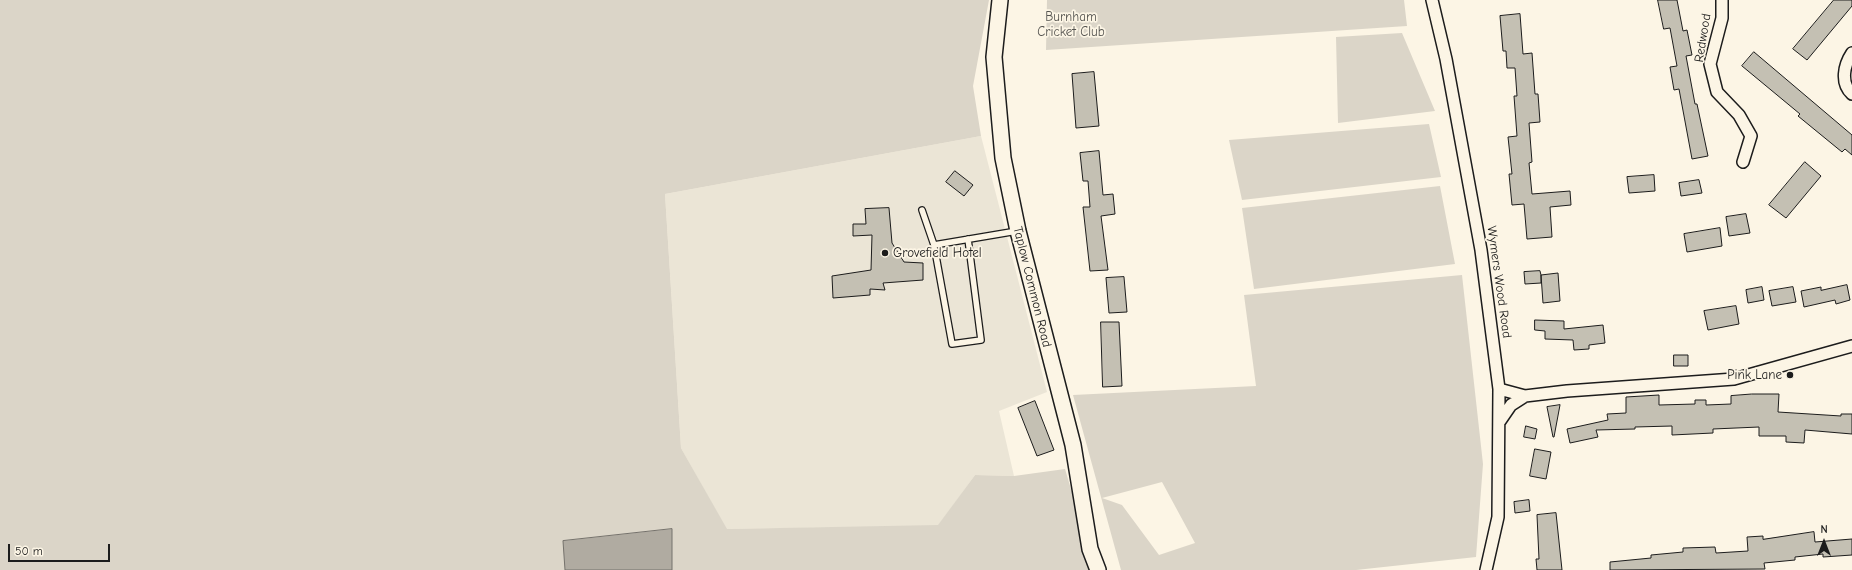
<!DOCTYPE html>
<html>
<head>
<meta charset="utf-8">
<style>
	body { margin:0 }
	#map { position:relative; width:1852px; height:570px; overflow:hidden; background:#fcf5e5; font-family:"Comic Neue",sans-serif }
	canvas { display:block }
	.north { position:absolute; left:1804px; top:522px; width:40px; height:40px; -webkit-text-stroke:3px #fcf5e5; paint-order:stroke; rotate:0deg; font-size:11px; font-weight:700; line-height:16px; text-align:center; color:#1c1c1c }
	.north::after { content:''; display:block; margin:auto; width:14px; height:18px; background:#1c1c1c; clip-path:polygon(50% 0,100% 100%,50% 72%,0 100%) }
	.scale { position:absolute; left:8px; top:544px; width:102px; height:18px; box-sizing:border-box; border:2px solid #1c1c1c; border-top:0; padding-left:5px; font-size:12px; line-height:14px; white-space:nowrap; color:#1c1c1c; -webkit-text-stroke:3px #fcf5e5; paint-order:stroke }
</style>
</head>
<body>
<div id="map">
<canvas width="1852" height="570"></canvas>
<div class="north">N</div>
<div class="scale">50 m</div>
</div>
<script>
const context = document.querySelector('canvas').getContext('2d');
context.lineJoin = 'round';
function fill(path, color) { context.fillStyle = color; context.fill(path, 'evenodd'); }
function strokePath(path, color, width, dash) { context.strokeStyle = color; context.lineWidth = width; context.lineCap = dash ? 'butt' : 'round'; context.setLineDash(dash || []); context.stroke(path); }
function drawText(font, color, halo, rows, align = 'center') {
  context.font = font + ' "Comic Neue",sans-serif'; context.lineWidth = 3.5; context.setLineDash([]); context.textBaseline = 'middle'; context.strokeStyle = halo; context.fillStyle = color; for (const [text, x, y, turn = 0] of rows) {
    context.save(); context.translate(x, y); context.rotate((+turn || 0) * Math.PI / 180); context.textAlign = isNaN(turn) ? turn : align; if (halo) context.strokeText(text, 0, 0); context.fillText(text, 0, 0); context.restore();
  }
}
const built = new Path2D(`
	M981 136 1047 392 999 411 1014 476 975 475 938 526 726 529 681 448 665 194Z`);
const green = new Path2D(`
	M0 0H989L973 86 981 136 665 194 681 448 727 529 938 525 975 475 1014 476 1065 469 1095 570H0Z
	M1047 0H1404L1407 26 1046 50Z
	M1402 33 1435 111 1338 123 1336 37Z
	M1429 124 1441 177 1242 200 1229 140Z
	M1440 186 1455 264 1254 289 1242 208Z
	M1462 275 1483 464 1476 557 1356 570H1121L1073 395 1256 386 1244 295ZM1162 482 1195 543 1159 555 1122 505 1102 498Z`);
const water = new Path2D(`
	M672 529V570H565L563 541Z`);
const building = new Path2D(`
	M1658 0H1677L1683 31 1687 30 1692 55 1686 56 1695 104H1697L1708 156 1692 159 1679 89 1674 90 1670 67 1677 66 1670 28 1664 29Z
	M1834 0H1852V6L1807 60 1793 49Z
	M1520 14 1523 54 1532 53 1535 94H1538L1540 122 1529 123 1532 162 1529 163 1532 194 1570 191 1571 205 1550 207 1552 237 1527 239 1524 204 1512 205 1509 174H1512L1508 137 1517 136 1514 96H1517L1515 68H1507L1506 51H1503L1500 16Z
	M1754 52 1852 135V155L1845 149 1842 152 1798 116 1800 114 1742 66Z
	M1094 72 1099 126 1076 128 1072 74Z
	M1099 151 1103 195 1113 194 1115 214 1101 216 1108 270 1090 271 1083 207H1090L1088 181H1083L1080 153Z
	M1805 162 1821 176 1786 218 1769 205Z
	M955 171 973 185 964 196 946 182Z
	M1654 175 1655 191 1629 193 1627 177Z
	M1699 180 1702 193 1681 196 1679 183Z
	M889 208 892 243 904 262 923 263V280L883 283 885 290 870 289V295L833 298 832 276 871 270 872 235 853 236V224H866L865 209Z
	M1746 214 1750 233 1729 236 1726 217Z
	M1720 228 1722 246 1687 252 1684 234Z
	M1540 271 1541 275 1558 273 1560 301 1543 303 1541 275V283L1525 284 1524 272Z
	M1124 277 1127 312 1109 313 1106 278Z
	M1847 285 1850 300 1836 304 1835 300 1804 307 1801 291 1821 287V290Z
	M1762 287 1764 300 1748 303 1746 290Z
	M1793 287 1796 302 1772 306 1769 291Z
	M1736 306 1739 324 1708 330 1704 311Z
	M1535 320 1564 321V329L1603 325 1605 343 1589 345V349L1574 350 1573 340 1545 339V331L1535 330Z
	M1101 322H1119L1122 386 1103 387Z
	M1674 355H1688V366H1674Z
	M1752 394H1779L1778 412 1841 416V414H1852V434L1805 430 1804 443 1786 442V436H1759V427L1713 429V433L1672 435V426L1635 427V429L1596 430 1598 437 1570 443 1567 429 1608 420 1607 414 1626 413V397L1659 395V405L1695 404V400H1706V405L1731 404V396Z
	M1035 401 1054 450 1037 456 1018 408Z
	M1560 405 1554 437H1553L1547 407Z
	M1526 426 1537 429 1535 439 1524 437Z
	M1535 449 1551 452 1546 479 1530 476Z
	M1529 500 1530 511 1515 513 1514 502Z
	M1556 513 1562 570H1537L1536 559H1539L1537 515Z
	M1814 532 1815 542 1852 539V555L1823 557V554L1795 557V560L1764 563 1765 569 1610 570V562L1651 558V555L1683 552V548L1715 547 1716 553 1748 551 1747 537 1763 536V539Z`);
const lane = new Path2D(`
	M922 210 934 245 952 344 981 340 968 239
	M934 245 1017 231`);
const street = new Path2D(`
	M1432 0 1446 59 1481 250 1499 389 1498 517 1486 570
	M1722 0V18L1710 64 1717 92 1739 115 1751 136 1743 162
	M1852 53C1844 65 1840 83 1852 94
	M1499 389 1525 396 1567 391 1734 379 1852 346
	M1500 421 1511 405 1525 396`);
const secondary = new Path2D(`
	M1000 0 994 57 1003 158 1018 231 1073 445 1090 549 1098 570`);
const markers = [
	[885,253,4,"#1c1c1c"],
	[1790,375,4,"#1c1c1c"]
];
const parkNames = [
	["Burnham",1071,17],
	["Cricket Club",1071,32]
];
const streetNames = [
	["Redwood",1703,38,-81],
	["Wymers Wood Road",1499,282,82],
	["Taplow Common Road",1032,287,76]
];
const poiNames = [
	["Grovefield Hotel",893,253],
	["Pink Lane",1782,375,"right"]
];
fill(built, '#ebe5d6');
fill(green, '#dbd5c8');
fill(water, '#b0aba1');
strokePath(water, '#75726c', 1);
fill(building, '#c4c0b3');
strokePath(building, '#1c1c1c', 1);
strokePath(lane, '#1c1c1c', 8);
strokePath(street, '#1c1c1c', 14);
strokePath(secondary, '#1c1c1c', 18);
strokePath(lane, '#fcf5e5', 5.5);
strokePath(street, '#fcf5e5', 11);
strokePath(secondary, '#fcf5e5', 15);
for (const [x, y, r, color] of markers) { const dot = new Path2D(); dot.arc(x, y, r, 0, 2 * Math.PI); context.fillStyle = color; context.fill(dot); strokePath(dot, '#fcf5e5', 1.5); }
drawText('13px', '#555450', '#fcf5e5', parkNames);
drawText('13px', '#1c1c1c', '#fcf5e5', streetNames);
drawText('13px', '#1c1c1c', '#fcf5e5', poiNames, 'left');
</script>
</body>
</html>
